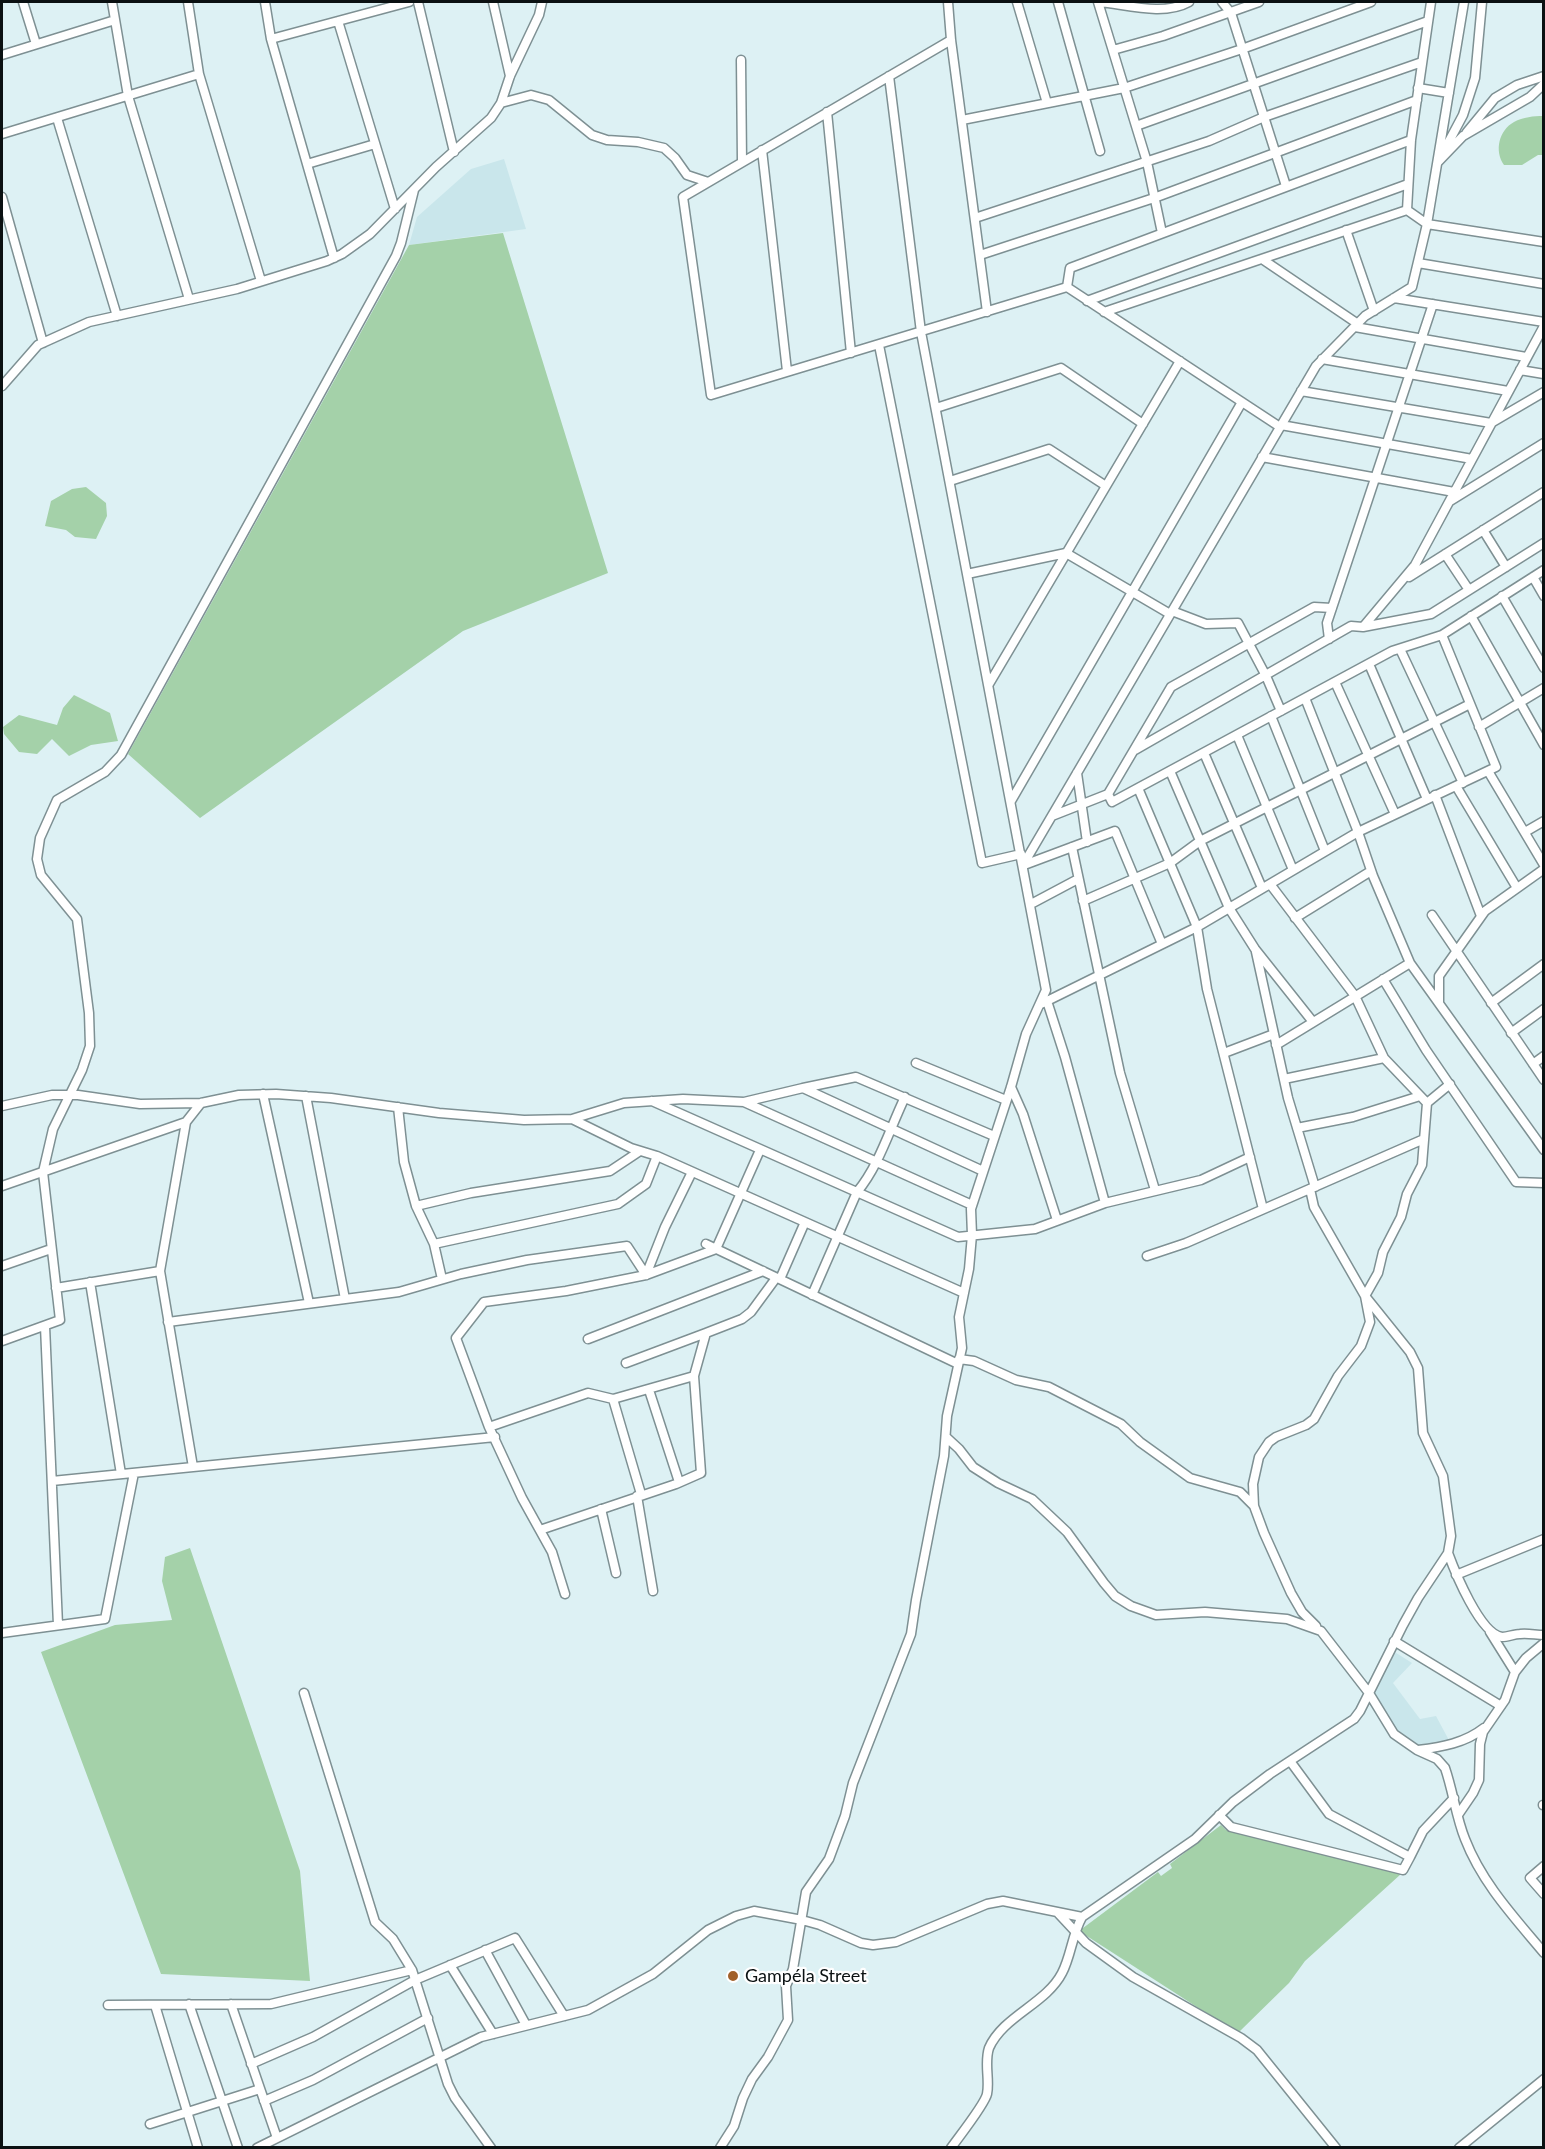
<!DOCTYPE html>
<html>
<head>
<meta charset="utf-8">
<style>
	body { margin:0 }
	#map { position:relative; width:1545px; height:2149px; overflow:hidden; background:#ddf1f4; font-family:Lato,sans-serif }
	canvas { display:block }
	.frame { position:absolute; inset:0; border:3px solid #0b1112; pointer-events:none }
</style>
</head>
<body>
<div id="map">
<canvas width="1545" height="2149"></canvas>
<div class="frame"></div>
</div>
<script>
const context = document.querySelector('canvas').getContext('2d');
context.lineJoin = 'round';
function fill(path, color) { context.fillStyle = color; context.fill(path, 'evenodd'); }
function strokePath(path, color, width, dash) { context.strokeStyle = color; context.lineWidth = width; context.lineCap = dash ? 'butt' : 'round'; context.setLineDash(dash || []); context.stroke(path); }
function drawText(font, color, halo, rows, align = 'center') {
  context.font = font + ' Lato,sans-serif'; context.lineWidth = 4.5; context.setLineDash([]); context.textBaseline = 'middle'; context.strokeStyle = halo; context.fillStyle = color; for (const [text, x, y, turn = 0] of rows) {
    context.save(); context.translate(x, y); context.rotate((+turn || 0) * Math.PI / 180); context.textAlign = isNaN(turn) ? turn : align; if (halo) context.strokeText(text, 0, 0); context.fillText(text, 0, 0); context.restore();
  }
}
const built = new Path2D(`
	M504 159 526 229 409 245 417 217 471 169Z
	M1390 1649 1412 1663 1393 1683 1420 1719 1436 1716 1451 1744 1417 1750 1394 1734 1369 1693Z`);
const green = new Path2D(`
	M1543 116V155H1538L1522 165H1504C1494 151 1499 130 1514 122 1523 117 1534 116 1543 116Z
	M503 233 608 573 463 631 200 818 128 754 409 245Z
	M86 487 106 503 107 516 96 539 75 537 66 530 45 526 51 501 72 489Z
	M74 695 110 713 118 741 91 745 69 756 52 739 37 754 19 752 4 734 3 727 19 715 57 725 63 708Z
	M190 1548 300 1871 310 1981 161 1974 41 1652 115 1625 172 1620 162 1581 165 1557Z
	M1221 1825 1226 1830 1401 1874 1305 1961 1289 1983 1239 2032 1200 2009 1079 1931 1158 1872 1161 1876 1172 1868 1170 1864Z`);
const minor = new Path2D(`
	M23 2 36 44
	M112 2 128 96 189 299
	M188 2 199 74 261 281
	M265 2 271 39 334 258
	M418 2 454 152
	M493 2 510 76
	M948 2 951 40 987 312
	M1017 2 1047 103
	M1058 2 1100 151
	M1098 2 1147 162 1162 233
	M1100 2C1128 5 1164 16 1189 2
	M1222 2 1231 13 1286 186
	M1482 2 1475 78 1463 115 1438 162 1463 136 1530 97 1544 84
	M338 21 395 209
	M271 39 409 2
	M951 40 683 197 711 395 1067 287 1280 427
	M1113 50 1163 36 1259 2
	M2 55 115 20
	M741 60 742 162
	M1418 88 1449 93
	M501 103 531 95 549 100 592 135 607 140 638 142 664 148 675 158 687 175 708 182
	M827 112 851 353
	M57 118 117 316
	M962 120 1124 88 1242 49 1371 2
	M1136 126 1428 21
	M1467 132 1495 98 1517 85 1544 76
	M2 134 199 74
	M762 150 787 371
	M307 164 375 144
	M2 197 43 343
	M1407 210 1411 140 1431 2
	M975 218 1209 141 1264 117 1422 62
	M1346 230 1374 311
	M980 255 1154 198 1417 100
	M1262 259 1358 324
	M1418 263 1544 284
	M1067 287 1070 268 1411 140
	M1394 298 1544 322
	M1087 301 1408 184
	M1104 312 1407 210 1427 224 1544 242
	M1355 327 1526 357
	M879 345 982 863 1021 854
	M1322 359 1508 391
	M1520 370 1544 374
	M2 386 38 345 89 322 237 289 327 261 342 254 370 234 436 167 491 118 501 103 510 76 539 15 542 2
	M1301 391 1491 423 1544 392
	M936 408 1061 368 1143 424
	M1281 425 1472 459
	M1262 457 1454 492
	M950 481 1049 449 1106 486
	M1450 501 1544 443
	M1483 530 1506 567
	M1445 554 1469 590
	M967 574 1066 553 1170 614
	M1409 577 1544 492
	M1533 577 1544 596
	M1502 596 1544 668
	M1332 608 1314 607 1171 687 1108 794 1112 802 1392 651 1442 635 1544 570
	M1172 611 1206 624 1238 623 1266 676 1281 711
	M1471 616 1544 745
	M1363 627 1431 614 1544 543
	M1329 639 1327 623 1433 304
	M1400 649 1463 783
	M1369 664 1427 799
	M1335 682 1395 814
	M989 684 1180 361
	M1305 698 1358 832 1373 876 1410 963 1544 1150
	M1271 716 1325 851
	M1479 727 1544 688
	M1237 735 1293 870
	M1135 750 1351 626 1363 627 1415 565 1544 326
	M1204 753 1262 888
	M1170 771 1229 908 1255 949 1313 1022
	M1488 771 1544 865
	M1077 773 1087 842
	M1456 786 1517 888
	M1138 788 1197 927 1207 989 1263 1209
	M1435 795 1481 916
	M1011 801 1242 402
	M1052 816 1108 794
	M1525 832 1544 821
	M1072 847 1120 1073 1155 1190
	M1023 865 1316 366 1365 316 1412 287 1427 224 1464 2
	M1024 865 1115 831 1162 944
	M1270 884 1355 996 1384 1058 1427 1103
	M1083 901 1170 863 1200 841 1470 704
	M1031 904 1078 879
	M1432 915 1544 1080
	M1295 918 1371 871
	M1256 952 1288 1098 1315 1187
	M1383 979 1426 1050 1516 1182 1544 1183
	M1047 1001 1065 1057 1105 1203
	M1439 1003V976L1485 911 1544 869
	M1491 1003 1544 964
	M1041 1004 1197 927 1358 832 1496 767 1442 635
	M1511 1033 1544 1009
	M1276 1045 1410 963
	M1224 1053 1274 1034
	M916 1063 1006 1100
	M1533 1064 1544 1056
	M1284 1079 1384 1058
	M1011 1087 1023 1114 1057 1220
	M803 1088 856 1077 994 1136
	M263 1094 309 1303
	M306 1096 345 1299
	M652 1101 958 1237 1035 1229 1105 1203 1201 1180 1250 1157
	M744 1102 803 1088 983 1171
	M2 1106 52 1095H78L140 1104 201 1103 239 1095 276 1094 331 1098 439 1113 524 1120 572 1119 631 1148 657 1156 964 1293
	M398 1107 404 1162 416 1206 434 1244 442 1279
	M572 1119 624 1103 683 1099 744 1102 972 1205
	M1297 1128 1353 1117 1420 1096
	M2 1186 186 1122
	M416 1206 471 1193 610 1171 640 1151
	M434 1244 618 1204 646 1184 657 1156
	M706 1244 958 1364
	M1147 1256 1186 1243 1424 1139
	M2 1266 51 1249
	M646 1275 665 1227 692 1172
	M780 1279 805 1222
	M90 1282 121 1474
	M56 1288 160 1271
	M812 1295 857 1192C879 1166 890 1128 905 1097
	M168 1322 399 1292 461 1274 527 1260 627 1246 646 1275
	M45 1326 58 1625
	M588 1339 763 1271
	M2 1341 60 1320 43 1172 53 1129 82 1070 90 1046 89 1013 77 919 41 875 37 859 40 838 57 800 105 772 121 755 396 256 401 243 414 190
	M959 1359 974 1361 1016 1380 1049 1387 1121 1424 1140 1442 1190 1478 1240 1492 1254 1506
	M626 1363 706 1333
	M649 1390 679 1482
	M613 1399 641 1494
	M489 1427 588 1393 613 1399 694 1376 706 1333 742 1319 751 1312 776 1278
	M946 1437 959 1449 973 1467 998 1483 1032 1499 1067 1532 1104 1583 1115 1596 1131 1606 1156 1615 1205 1612 1287 1619 1321 1631 1369 1693 1394 1734 1417 1750 1437 1759 1445 1768C1453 1791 1456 1817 1465 1839 1482 1883 1514 1917 1544 1953
	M193 1467 160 1271 186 1122 201 1103
	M52 1481 495 1437
	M637 1496 653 1591
	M601 1509 616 1573
	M540 1530 676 1484 701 1473 694 1376
	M1448 1553C1455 1572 1480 1634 1502 1637 1508 1637 1514 1634 1520 1634 1528 1633 1536 1635 1544 1635
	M1456 1575 1544 1539
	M565 1594 552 1552 522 1498 489 1427 456 1338 484 1302 566 1291 646 1275 716 1249 760 1150
	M1316 1626 1302 1612 1291 1593 1264 1533 1254 1506 1253 1484 1259 1457 1269 1442 1276 1437 1306 1425 1314 1419 1338 1376 1361 1346 1370 1322 1365 1296 1378 1273 1383 1252 1401 1217 1407 1194 1422 1165 1427 1103 1450 1084
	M1490 1632 1515 1672
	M2 1633 105 1619 134 1473
	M1394 1641 1501 1706
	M304 1693 375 1922 393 1939 412 1970 448 2084 455 2098 491 2148
	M1418 1750C1442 1747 1465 1743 1484 1728
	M1543 1805H1544
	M1219 1815 1231 1827 1403 1870 1410 1857 1329 1814 1290 1761
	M1458 1815 1473 1793 1479 1780 1480 1744 1483 1732 1505 1700 1515 1672 1526 1658 1544 1643
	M1410 1857 1423 1831 1454 1798
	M1544 1866 1530 1878 1544 1894
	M1058 1913 1086 1943 1133 1977 1241 2038 1257 2050 1336 2148
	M485 1950 526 2025
	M450 1965 493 2034
	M189 2004 238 2148
	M231 2004 277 2138
	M108 2005 271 2004 412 1970
	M155 2005 198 2148
	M251 2064 313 2037 415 1980 515 1938 564 2016
	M264 2101 313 2080 428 2018
	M150 2124 260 2089
	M257 2148 481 2037 588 2010 653 1974 708 1930 736 1916 754 1911 802 1920 820 1925 861 1943 873 1945 896 1942 987 1904 1003 1901 1082 1917
	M720 2148 734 2126 743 2098 752 2079 768 2057 788 2020 786 1986 793 1969 806 1892 829 1859 845 1816 853 1783 911 1634 916 1600 944 1456 947 1416 962 1348 959 1317 969 1269 972 1235 971 1209 1011 1087 1026 1034 1046 990 921 332 889 76
	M951 2148C958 2138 985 2104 987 2094 990 2080 984 2063 989 2048 1003 2016 1046 2004 1062 1973 1071 1956 1072 1935 1082 1917L1195 1839 1233 1802 1270 1774 1354 1719 1360 1711 1403 1625 1418 1598 1448 1553 1451 1536 1443 1476 1423 1433 1418 1368 1410 1352 1365 1296 1314 1207 1310 1189
	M1459 2148 1544 2079`);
const markers = [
	[733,1976,6,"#a1602a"]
];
const poiNames = [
	["Gampéla Street",745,1976]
];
fill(built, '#c9e6eb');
fill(green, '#a4d1a9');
strokePath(minor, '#7e9093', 11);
strokePath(minor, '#fff', 8);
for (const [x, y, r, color] of markers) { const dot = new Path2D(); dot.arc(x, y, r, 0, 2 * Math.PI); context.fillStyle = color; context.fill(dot); strokePath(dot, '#fff', 2); }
drawText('18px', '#0b1112', '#fff', poiNames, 'left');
</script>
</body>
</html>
